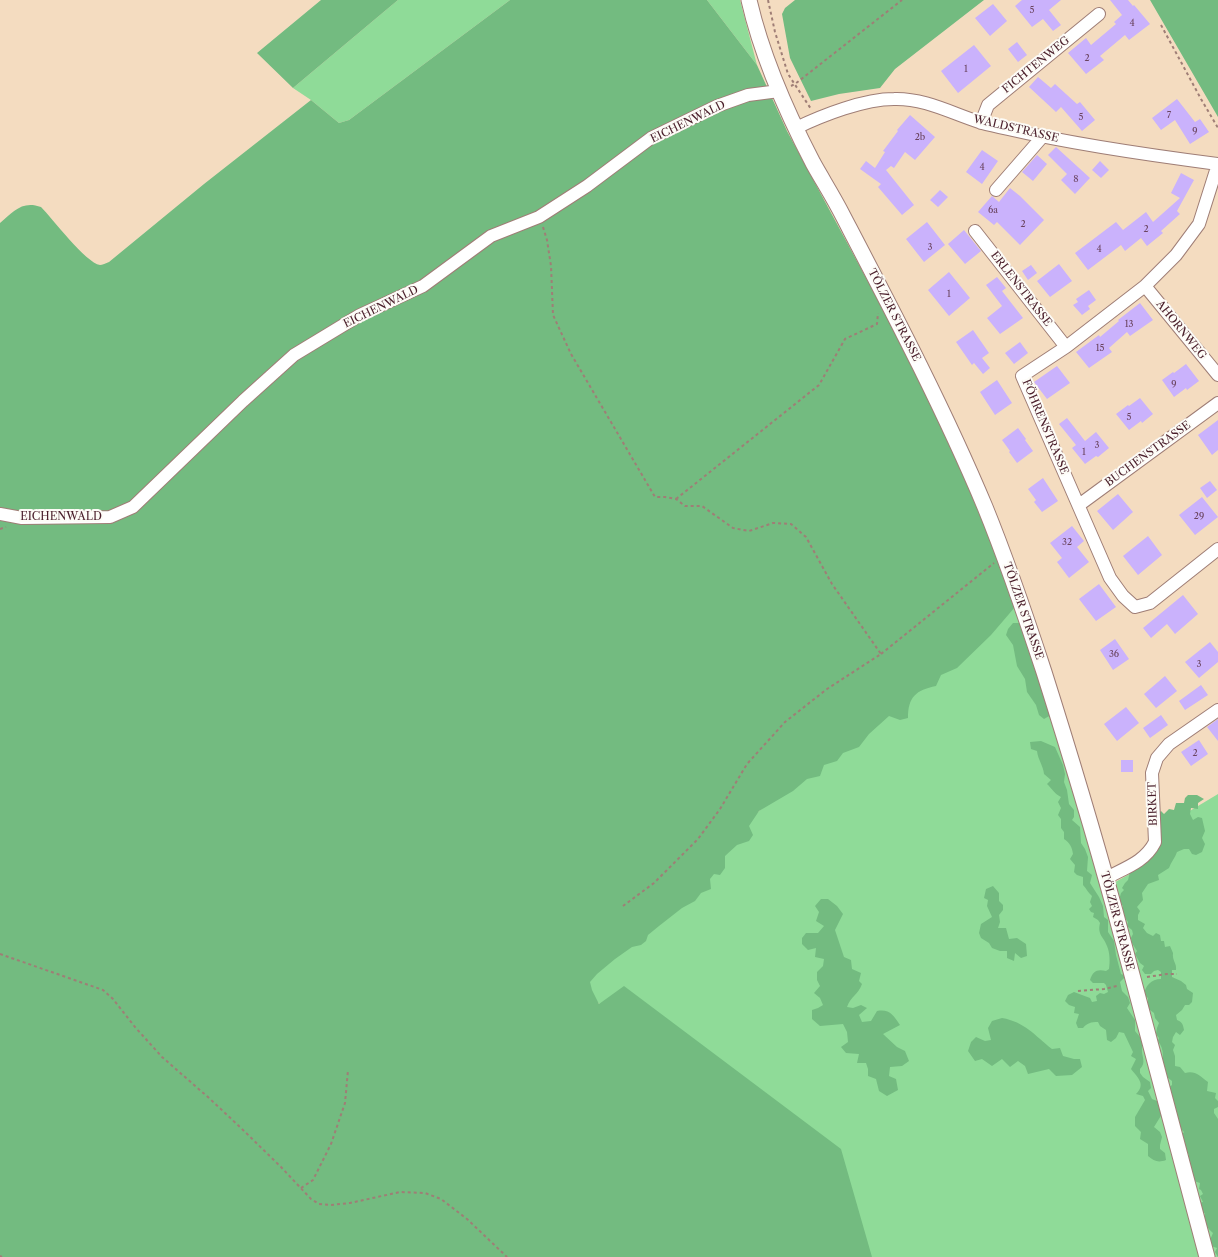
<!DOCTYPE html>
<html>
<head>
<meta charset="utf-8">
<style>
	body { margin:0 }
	canvas { display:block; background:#f4dcc0 }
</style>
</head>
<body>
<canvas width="1218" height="1257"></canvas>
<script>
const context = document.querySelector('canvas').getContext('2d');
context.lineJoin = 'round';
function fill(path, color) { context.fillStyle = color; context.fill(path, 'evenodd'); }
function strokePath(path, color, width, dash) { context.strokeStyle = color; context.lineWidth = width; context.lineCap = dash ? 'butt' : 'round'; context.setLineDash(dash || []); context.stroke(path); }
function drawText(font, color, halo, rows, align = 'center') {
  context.font = font + ' "Libre Caslon Text",serif'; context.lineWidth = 4; context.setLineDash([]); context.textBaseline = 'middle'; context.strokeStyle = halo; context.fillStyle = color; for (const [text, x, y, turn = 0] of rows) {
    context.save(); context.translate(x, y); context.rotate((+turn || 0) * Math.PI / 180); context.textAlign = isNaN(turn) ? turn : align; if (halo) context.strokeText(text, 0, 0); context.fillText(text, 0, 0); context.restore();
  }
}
const green = new Path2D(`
	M398 0H510L349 120 339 123 311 100 293 88Z
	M707 0H740L757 65Z
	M1015 607 1067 765 1101 890 1144 866 1178 818 1218 794V1257H872L578 984 759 811Z`);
const forest = new Path2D(`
	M321 0H398L293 88 257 53Z
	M510 0H707L757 65 787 131 907 354 942 426 993 546 1015 607 991 635 957 668 941 675 936 686C916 690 908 697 908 718L900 720 889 716 869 734 859 747 843 753 837 761 824 765 820 776 807 779 793 791 759 811 749 826 753 835 749 841 737 845 725 856V868L720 875 714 874 710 879 711 889 701 893 695 901 682 908 659 926 648 935 646 941 641 945 632 947 615 959 597 974 590 982 592 990 599 1004 624 986 841 1149 872 1257H0V223C13 212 22 200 41 207 52 218 86 263 100 265 102 265 106 263 109 262L204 184 311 100 339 123 349 120Z
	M795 0H984L895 69 880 88 839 94 811 101 790 58 782 14 785 8Z
	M1150 0H1218V117Z
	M1013 623H1020L1051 715 1044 719 1039 715 1036 705 1027 692 1025 679 1017 666 1013 645 1006 635 1008 629Z
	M1041 741 1055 747 1063 765 1065 774 1064 782 1067 790 1069 804 1074 810V817L1072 820 1080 827 1081 843 1085 849 1088 857 1087 871 1092 875 1090 883 1099 897 1103 906 1104 917 1108 920V932L1114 941 1116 955 1121 974 1126 976 1120 982 1122 991 1128 997 1130 1003 1127 1008 1135 1020V1031C1137 1034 1140 1036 1141 1039 1143 1042 1142 1044 1142 1048 1141 1056 1147 1062 1140 1069V1073L1143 1077 1150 1082 1151 1088 1148 1091 1152 1099 1157 1101 1163 1107 1162 1114 1154 1127 1160 1132 1162 1137 1160 1145V1149L1165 1153 1166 1160C1158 1163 1154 1161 1148 1156V1144L1140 1139 1141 1132 1135 1126V1117L1145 1100 1143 1096 1136 1094C1146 1084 1138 1078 1131 1069L1136 1059 1131 1056 1133 1052 1124 1033 1119 1032 1116 1038 1111 1042 1107 1040 1106 1030 1100 1026 1098 1022C1091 1022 1087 1023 1083 1028H1078L1076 1023 1079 1014 1074 1013 1075 1007 1069 1005 1065 1001 1068 995 1074 992 1090 998 1092 1002 1097 1001 1096 996 1100 993 1104 994 1108 992 1106 985 1104 983H1093L1090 980C1093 971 1097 969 1106 971L1109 969C1110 962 1110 953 1107 946 1104 937 1097 935 1100 923L1098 920 1093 917 1094 913 1091 912 1089 909 1092 906 1090 902 1092 896C1088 893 1087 889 1083 885V877L1077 875 1074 872 1075 865 1070 859 1073 854C1072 847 1070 843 1064 839V832L1061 828V819L1058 815 1061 808 1058 802 1061 797C1055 794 1052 789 1047 784L1051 780 1044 774C1043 765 1038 760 1037 751L1031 749 1030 742Z
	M1188 795H1197L1204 799 1198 803V809L1191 808 1190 814 1193 820 1198 817 1202 818 1205 831 1202 838 1205 844 1202 852 1196 855 1192 854 1189 849H1184L1177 852C1175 858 1171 862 1169 868L1158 875 1159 880 1148 884 1142 893 1143 900 1137 907 1140 911 1138 915V920L1145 924 1143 928 1147 933 1153 936 1156 933 1160 935 1161 941H1164L1165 947 1170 946 1173 953C1172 961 1177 963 1176 970H1172V977L1181 981 1186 985 1187 989 1193 993 1192 1002 1189 1005H1185L1182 1010 1176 1015 1177 1020C1182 1022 1183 1024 1184 1030L1180 1035 1176 1032 1173 1037 1172 1042 1175 1045 1173 1050 1175 1056V1066L1180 1067 1185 1073C1195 1070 1200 1076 1208 1082L1207 1091 1216 1093 1215 1098 1218 1101V1107L1214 1109V1113L1218 1119V1257L1215 1252 1217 1248 1211 1246 1210 1240 1213 1233C1207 1228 1203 1221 1205 1213L1199 1211V1203L1203 1202 1200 1196 1203 1194 1201 1190 1199 1189 1200 1183 1191 1180 1186 1157 1189 1154 1184 1153 1181 1136 1184 1132C1177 1126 1175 1116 1175 1106L1173 1104 1168 1088 1172 1085V1081L1167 1077 1166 1072 1161 1069C1163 1059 1165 1050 1158 1041L1159 1038 1156 1034 1157 1028 1159 1023 1155 1018 1154 1013 1150 1010 1145 1004 1148 1002V998L1144 995C1145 986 1151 979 1161 979V972L1158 970 1154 971 1151 974H1145L1142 970 1144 966 1140 963 1135 954 1137 951 1132 943 1131 938 1133 934 1132 930 1127 926 1128 922 1123 915V906L1119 900 1121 893 1124 890 1122 888 1125 883 1128 880 1130 872 1146 860 1157 815 1161 811 1164 814 1169 809 1174 810 1176 803H1184L1185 798Z
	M993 886 999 893V901L1003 905V910L999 915 1000 922 998 928H1006L1009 939 1017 938 1026 944 1027 956 1021 958 1015 953 1014 961 1007 958V951H1000L992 948 989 943 981 938 979 933 981 924 992 917 987 906 988 900 984 898 986 889Z
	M821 899H828L837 906 843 914 835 930 844 957 851 960 852 969 861 973 859 981 862 984C858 995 851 996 847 1007L853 1008 861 1005 867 1008 859 1015 862 1022 871 1021 877 1011C890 1009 893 1015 900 1025L883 1034 897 1047 905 1051 909 1061 902 1066 890 1067 889 1076 896 1079 898 1090 887 1096 879 1091 876 1079 868 1076V1069L866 1063H857L859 1054 846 1053 841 1047 848 1042 847 1032 843 1024 820 1026 812 1019V1010L818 1008 823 1005 820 998 814 993 820 986 817 980V972L823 966 824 959 815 957 816 948 808 950 802 944V938L806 933H818L824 926 816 921 819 912 815 906Z
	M1002 1018C1025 1022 1034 1035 1052 1049L1060 1048 1063 1056 1074 1059H1080L1082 1067 1072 1075 1056 1076 1049 1069 1028 1074 1025 1066 1018 1061 1010 1067 1002 1059 992 1066 982 1059 975 1061 968 1051 971 1042 976 1037 985 1041 991 1040 988 1028 992 1021Z`);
const building = new Path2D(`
	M1022 0H1061L1049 10 1061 25 1053 31 1043 19 1032 27 1015 6Z
	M1110 0H1128L1133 6 1134 5 1150 24 1129 40 1125 35 1100 56 1104 60 1086 74 1068 53 1086 38 1091 45 1116 24 1114 22 1122 15Z
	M993 4 1007 21 990 36 975 18Z
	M1017 42 1027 55 1018 62 1008 49Z
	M974 45 991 66 958 93 941 71Z
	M1038 77 1051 88 1055 84 1077 104 1080 102 1095 120 1082 131 1061 107 1056 112 1029 87Z
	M1177 99 1195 122 1200 119 1209 132 1190 144 1175 120 1161 130 1152 118Z
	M910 115 935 137 915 160 905 152 894 168 891 166 886 170 914 205 902 215 878 187 881 184 860 169 866 161 875 168 885 152 883 151 898 131 897 130Z
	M1056 147 1090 178 1075 194 1061 180 1067 174 1048 155Z
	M982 150 998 161 982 184 966 172Z
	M1037 155 1047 164 1033 181 1022 172Z
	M1100 161 1109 170 1101 178 1092 170Z
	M1181 173 1194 180 1177 211 1180 214 1161 231 1163 233 1147 246 1141 238 1125 251 1121 245 1088 270 1075 253 1116 222 1123 230 1146 212 1153 222 1180 198 1171 193Z
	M1010 188 1020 196 1044 220 1020 245 997 222 994 225 978 212 992 196 999 202Z
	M940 190 948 197 938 207 930 200Z
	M927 222 945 245 924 262 906 239Z
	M964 230 981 251 965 264 948 244Z
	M1059 264 1072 281 1050 297 1037 281Z
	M1031 265 1037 273 1028 280 1022 271Z
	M949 272 970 298 949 316 928 290Z
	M997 277 1006 288 1002 291 1023 318 1000 334 987 318 1002 306 986 285Z
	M1089 290 1096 300 1088 306 1090 309 1082 315 1073 305 1078 302 1076 299Z
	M1140 303 1153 320 1130 336 1127 332 1109 348 1112 352 1089 368 1076 352 1099 335 1100 337 1119 321 1118 320Z
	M973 330 989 353 982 358 990 368 983 374 974 363 972 365 956 342Z
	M1020 342 1028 353 1014 364 1005 353Z
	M1186 364 1199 381 1187 390 1186 388 1174 397 1162 380 1173 372 1174 373Z
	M1057 366 1070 383 1047 399 1034 382Z
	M997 380 1012 403 995 415 980 392Z
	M1140 398 1153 414 1142 423 1141 421 1129 430 1116 414 1128 405 1129 406Z
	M1067 418 1085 441 1096 432 1109 448 1098 457 1096 456 1085 464 1072 448 1076 445 1059 424Z
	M1218 420V450L1212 455 1198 435Z
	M1018 428 1026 439 1025 440 1033 451 1017 463 1009 452 1010 451 1002 440Z
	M1043 478 1058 501 1042 512 1034 502 1036 500 1028 489Z
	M1210 481 1217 490 1207 498 1200 488Z
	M1118 494 1133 512 1113 530 1097 511Z
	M1202 497 1218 517 1195 535 1179 515Z
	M1072 526 1084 541 1077 547 1089 562 1069 578 1057 562 1062 558 1050 543Z
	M1148 536 1162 555 1138 575 1123 556Z
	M1099 584 1116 607 1096 621 1079 599Z
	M1183 595 1198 614 1175 634 1167 624 1151 638 1143 628Z
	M1115 639 1129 659 1113 670 1100 650Z
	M1210 642 1218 652V662L1199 678 1185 662Z
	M1165 676 1177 691 1156 708 1144 694Z
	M1201 685 1208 695 1185 710 1179 701Z
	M1126 707 1139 723 1117 741 1104 724Z
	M1161 715 1168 725 1150 738 1143 728Z
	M1218 719V741L1207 727Z
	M1199 740 1208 754 1191 766 1181 752Z
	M1121 760H1133V772H1121Z`);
const path = new Path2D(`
	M768 0 775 32 788 74 811 109
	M1161 25 1201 99 1218 128
	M791 86 795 84 902 0
	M543 227 547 240 551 266 553 315 571 354 655 497H665L676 499 685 506H702L733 528 749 531 773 523 791 524 806 537 832 584 881 654 827 689 785 722 747 764 720 809 698 839 654 883 623 906
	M676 499 819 385 845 339 877 324 878 313
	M0 529 6 527
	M881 654 994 563
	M0 954 103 990 113 999 135 1027 162 1057 209 1098 241 1128 281 1167 311 1199 319 1204 331 1205 350 1203 400 1192 425 1193 441 1199 467 1219 507 1257
	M1147 977 1167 974H1177
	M1078 991 1104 989 1117 986
	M301 1188 313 1180 331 1144 345 1103 348 1070
	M0 1256 2 1257`);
const minor = new Path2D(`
	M981 123 988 105 1099 14
	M796 128C823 115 864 99 894 99 925 98 953 114 982 123 990 125 999 127 1008 129 1077 145 1148 155 1218 164
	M1218 164 1199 224 1176 255 1145 286 1066 347 1022 376 1110 578 1123 596 1135 607 1150 603 1218 549
	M996 190 1043 136
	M975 231 1066 347
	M1145 286 1218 375
	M1079 505 1218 403
	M0 514 22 518 110 517 133 507 243 401 294 355 360 315 423 286 491 236 539 217 587 186 651 138 717 106 748 95 779 91
	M1106 878C1125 868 1145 862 1155 842L1152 773 1157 758 1169 744 1218 710`);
const major = new Path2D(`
	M749 0C762 57 786 111 813 163 823 181 834 198 843 216 893 312 943 407 985 507 1007 561 1026 617 1044 672 1069 751 1093 831 1115 911 1146 1027 1177 1142 1207 1257`);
const numberNames = [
	["5",1032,10],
	["4",1132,23],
	["2",1087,58],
	["1",966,69],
	["7",1169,115],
	["5",1081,117],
	["9",1195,131],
	["2b",920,137],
	["4",982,167],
	["8",1076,179],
	["6a",993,210],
	["2",1023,224],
	["2",1146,229],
	["3",930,247],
	["4",1099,249],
	["1",949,294],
	["13",1129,324],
	["15",1100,348],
	["9",1174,384],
	["5",1129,417],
	["3",1097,445],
	["1",1084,452],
	["29",1199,516],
	["32",1067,542],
	["36",1114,654],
	["3",1199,664],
	["2",1195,753]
];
const streetNames = [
	["FICHTENWEG",1036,65,-39],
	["EICHENWALD",688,122,-26],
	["WALDSTRASSE",1016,129,13],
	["ERLENSTRASSE",1021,289,52],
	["EICHENWALD",381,307,-26],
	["TÖLZER STRASSE",894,315,63],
	["AHORNWEG",1181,330,51],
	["FÖHRENSTRASSE",1045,427,67],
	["BUCHENSTRASSE",1148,454,-36],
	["EICHENWALD",61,517],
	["TÖLZER STRASSE",1023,611,71],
	["BIRKET",1153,804,-92],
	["TÖLZER STRASSE",1117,921,75]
];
fill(green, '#8fdb98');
fill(forest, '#73bb80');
fill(building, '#cab2fc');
strokePath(minor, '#9f7e76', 14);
strokePath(major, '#9f7e76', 17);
strokePath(path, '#9f7e76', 2, [3, 3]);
strokePath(minor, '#fff', 12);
strokePath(major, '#fff', 15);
drawText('9px', '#6a445f', null, numberNames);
drawText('11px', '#4a1f2b', '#fdfcf7', streetNames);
</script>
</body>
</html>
